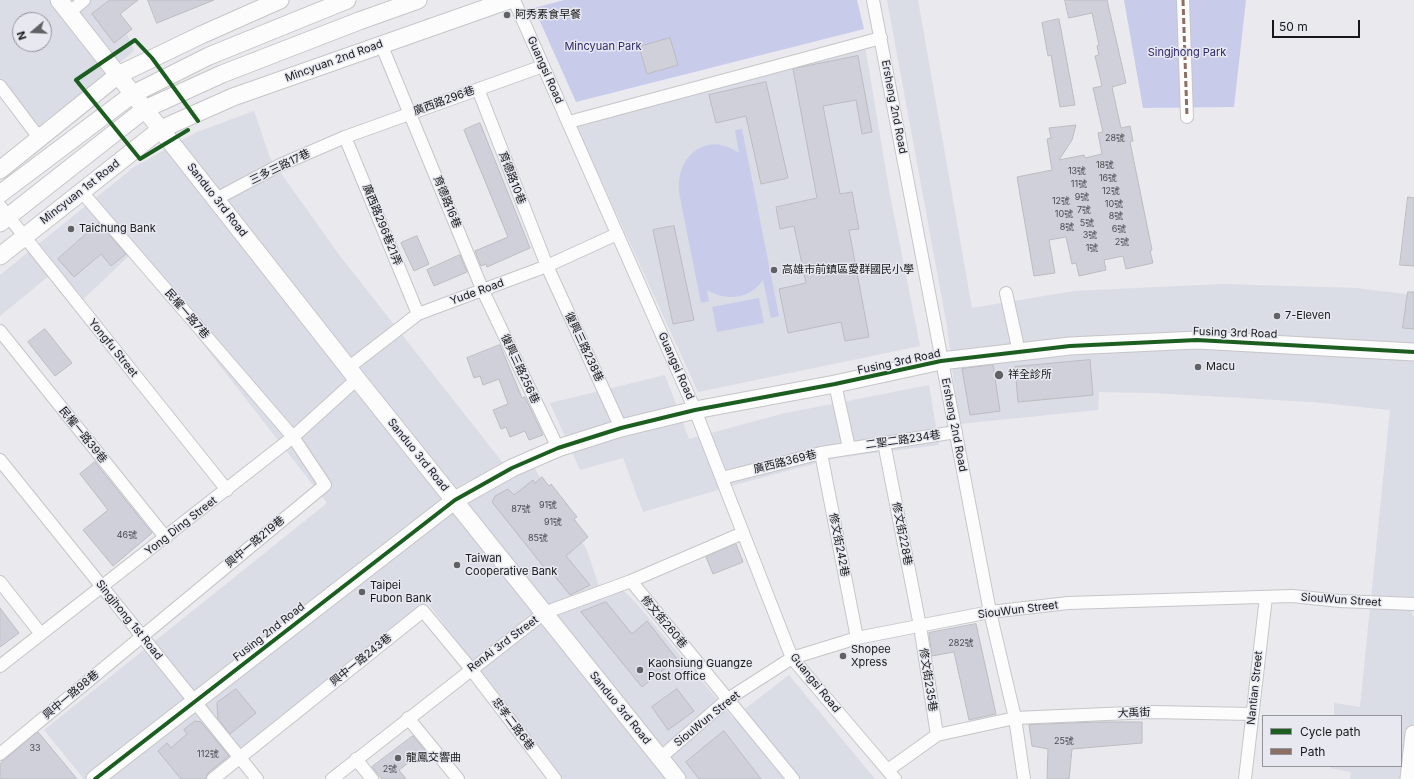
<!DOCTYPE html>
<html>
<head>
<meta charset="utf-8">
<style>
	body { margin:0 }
	#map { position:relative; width:1414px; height:779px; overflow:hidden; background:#e9e9ee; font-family:Inter,sans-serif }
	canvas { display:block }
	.legend { position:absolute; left:1262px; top:715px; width:140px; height:52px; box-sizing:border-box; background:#e7e8f0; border:1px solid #94959a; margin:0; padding:5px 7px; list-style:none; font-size:12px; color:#17181a }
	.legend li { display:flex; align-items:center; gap:8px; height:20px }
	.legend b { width:20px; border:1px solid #94959a }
	.north { position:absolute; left:12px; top:12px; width:40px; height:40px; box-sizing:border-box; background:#e7e8f0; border:1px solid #94959a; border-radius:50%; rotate:251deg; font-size:11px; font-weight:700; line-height:16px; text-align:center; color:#17181a }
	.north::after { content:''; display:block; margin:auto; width:14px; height:18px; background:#606164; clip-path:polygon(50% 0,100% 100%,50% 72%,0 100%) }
	.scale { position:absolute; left:1272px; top:20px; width:88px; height:18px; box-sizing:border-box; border:2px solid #17181a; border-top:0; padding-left:5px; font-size:12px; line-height:14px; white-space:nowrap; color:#17181a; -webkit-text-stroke:3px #e7e8f0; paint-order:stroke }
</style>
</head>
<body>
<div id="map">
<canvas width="1414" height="779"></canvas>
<ul class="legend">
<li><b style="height:5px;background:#1b5e20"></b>Cycle path</li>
<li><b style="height:5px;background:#8d6e63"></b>Path</li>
</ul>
<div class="north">N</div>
<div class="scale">50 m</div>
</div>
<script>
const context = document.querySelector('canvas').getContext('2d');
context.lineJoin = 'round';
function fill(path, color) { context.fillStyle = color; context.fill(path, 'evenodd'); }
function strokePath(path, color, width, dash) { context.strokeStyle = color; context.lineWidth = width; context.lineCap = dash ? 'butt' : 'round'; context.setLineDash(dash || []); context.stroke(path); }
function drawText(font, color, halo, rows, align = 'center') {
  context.font = font + ' Inter,"Noto Sans TC",sans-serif'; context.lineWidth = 3; context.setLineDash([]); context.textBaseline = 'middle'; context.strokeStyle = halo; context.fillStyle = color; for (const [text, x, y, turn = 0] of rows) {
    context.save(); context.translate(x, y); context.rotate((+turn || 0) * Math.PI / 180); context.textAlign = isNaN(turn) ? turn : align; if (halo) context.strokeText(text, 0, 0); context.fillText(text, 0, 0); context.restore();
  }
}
const built = new Path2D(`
	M0 0H113L134 51 38 127 0 78ZM20 20H44V44H20Z
	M887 0H918L972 308 1074 291 1222 284 1356 288 1414 295V598L1412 615 1414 616V779H1350L1351 772 1330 768V766H1401V716H1334V703L1360 707 1390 410 1312 402 1153 393 1099 392 1098 410 959 424 947 326Z
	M865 46 890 195 920 346 698 392 576 125Z
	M254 111 270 158 340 256 503 463 511 472 533 465 545 488 586 548 599 586 614 581 636 603 733 718 789 675 875 779H562L427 602 208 779H84L44 730 327 503 132 253 75 307 50 275 0 316V275L134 167 197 132Z
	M665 375 689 439 781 414 929 385 939 445 836 458 738 484 643 512 623 458 580 470 550 403Z`);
const green = new Path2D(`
	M564 0H857L864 29 576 102 534 8Z
	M1124 0H1246L1234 107 1143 108Z
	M742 129 779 316 771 318 763 280C749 300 726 301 707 290L709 301 701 303 679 192C676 155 707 131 739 153L735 130Z
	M759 298 764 323 717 332 712 307Z`);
const building = new Path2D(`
	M110 0H138L120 14 132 29 114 43 92 14Z
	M148 0H214L157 23Z
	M1065 0H1107L1126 83 1112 87 1121 128 1130 126 1133 141 1130 142 1152 250 1150 251 1153 263 1126 269 1123 256 1104 260 1106 270 1079 276 1076 263 1072 264 1066 237 1049 240 1055 273 1034 276 1017 177 1052 170 1047 139 1051 138 1049 128 1076 125 1072 140 1059 160 1084 155 1085 158 1102 154 1098 133 1103 132 1093 88 1102 86 1095 56 1099 55 1097 46 1099 45 1092 13 1069 18Z
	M1059 19 1075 105 1060 107 1051 55 1048 56 1042 23Z
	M670 38 678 65 647 74 639 47Z
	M858 56 872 132 862 134 856 100 823 106 840 194 852 192 859 229 849 230 869 337 845 341 841 322 788 333 779 289 806 283 794 226 780 229 776 207 817 198 793 69Z
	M766 82 788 178 761 184 746 116 716 123 709 95Z
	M480 123 530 248 487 267 486 264 481 266 475 251 508 237 464 130Z
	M1408 197 1414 198V266L1400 265Z
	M99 223 126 254 111 266 101 254 74 277 58 259Z
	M674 226 694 320 673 324 653 230Z
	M417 236 429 264 414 271 401 243Z
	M460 255 467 272 434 286 427 270Z
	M1408 292H1414V329L1403 328Z
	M45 329 72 363 55 376 28 342Z
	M500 345 522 398 525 397 543 435 529 440 525 431 510 437 506 427 501 429 493 410 508 404 499 379 483 385 480 376 474 378 467 358Z
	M1090 360 1093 395 1018 402 1015 367Z
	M993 365 1000 411 970 415 962 369Z
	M95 462 152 533 113 566 83 530 108 510 80 474Z
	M542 477 549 486 551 484 577 517 574 519 588 537 566 556 590 585 570 595 549 569 547 571 492 502 495 496 508 489 514 495 533 480 535 483Z
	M736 544 743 562 713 574 706 557Z
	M606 602 632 634 647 621 677 659 642 687 581 612Z
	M0 608 19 633 0 647Z
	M976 624 996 714 969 720 954 652 932 656 929 633Z
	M236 689 256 713 230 734 218 719 217 703Z
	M677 689 694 711 668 730 652 707Z
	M195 721 201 722 229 756 208 773 206 779H181L158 751 167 743 171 748 187 734 184 730Z
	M1099 722H1142V743L1072 749 1069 779H1047L1048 749 1032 746 1029 725Z
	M724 731 761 779H699L686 762Z
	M38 732 77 779H0V764Z
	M413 736 425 750 399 770 406 779H382L372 767Z`);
const street = new Path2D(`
	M514 0 695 410 792 658 895 779
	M873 0 990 612 1015 718 1024 779
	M1183 0 1187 117
	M69 13 84 0
	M381 44 483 291 558 448
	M0 86 40 139
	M478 89 547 266 621 428
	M569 122 881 38
	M345 137 418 314
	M216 199 280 165 345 137 543 66
	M0 206 227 490
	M1006 293 1019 352
	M0 331 166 538
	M348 368 418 314 547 266 617 234
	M835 384 849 448
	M884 443 920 626 937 735
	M821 453 857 638
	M0 460 257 779
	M722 478 821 453 956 432
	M631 581 793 779
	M0 582 41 634
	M0 666 293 437 357 379
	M408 718 458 779
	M0 754 325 485 293 437 81 191
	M660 758 728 699 792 658 857 638 990 612 1068 603 1292 596 1340 601 1414 604
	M356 759 372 779
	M888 770 937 735 1015 718 1152 712 1252 714
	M213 779 423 611 471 669 555 779
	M332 779 544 613 631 581 743 533
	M1245 779 1266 597`);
const secondary = new Path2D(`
	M59 0 357 379 677 779
	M0 170 118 75 201 35 280 0
	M0 194 133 94 209 56 347 0
	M0 223 145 109 222 74 359 21 418 0
	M0 256 161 129 233 97 509 0
	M95 779 455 500 512 468 558 448 621 428 695 410 835 384 941 361 1070 346 1197 340 1414 352
	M1409 779 1414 734`);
const quiet = new Path2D(`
	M1183 0 1187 117`);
const cycleway = new Path2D(`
	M188 130 140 159 76 80 135 40 152 58 198 121
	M95 779 455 500 512 468 558 448 621 428 695 410 835 384 941 361 1070 346 1197 340 1414 352`);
const markers = [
	[507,15,4,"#606164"],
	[71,229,4,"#606164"],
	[774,270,4,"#606164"],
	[1277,316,4,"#606164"],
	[1198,367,4,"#606164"],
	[999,375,5,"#606164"],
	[457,565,4,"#606164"],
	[362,592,4,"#606164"],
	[843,656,4,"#606164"],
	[640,670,4,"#606164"],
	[398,758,4,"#606164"]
];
const numberNames = [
	["28號",1115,138],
	["18號",1105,165],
	["13號",1077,171],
	["16號",1108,178],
	["11號",1079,184],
	["12號",1111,191],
	["9號",1082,197],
	["12號",1061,201],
	["10號",1114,204],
	["7號",1084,210],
	["10號",1064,214],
	["8號",1116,216],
	["5號",1087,223],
	["8號",1067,227],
	["6號",1119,229],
	["3號",1090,235],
	["2號",1122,242],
	["1號",1092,248],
	["91號",548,505],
	["87號",521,509],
	["91號",553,522],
	["46號",127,535],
	["85號",538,538],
	["282號",961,643],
	["25號",1064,741],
	["33",35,748],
	["112號",208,754],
	["2號",390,769]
];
const poiNames = [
	["阿秀素食早餐",515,15],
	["Taichung Bank",79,229],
	["高雄市前鎮區愛群國民小學",782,270],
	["7-Eleven",1285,316],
	["Macu",1206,367],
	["祥全診所",1008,375],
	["Taiwan",465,559],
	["Cooperative Bank",465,572],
	["Taipei",370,586],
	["Fubon Bank",370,599],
	["Shopee",851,650],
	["Xpress",851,663],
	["Kaohsiung Guangze",648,664],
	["Post Office",648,677],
	["龍鳳交響曲",406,758]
];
const parkNames = [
	["Mincyuan Park",603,47],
	["Singjhong Park",1187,53]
];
const streetNames = [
	["Mincyuan 2nd Road",334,61,-20],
	["Guangsi Road",545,70,66],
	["廣西路296巷",444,101,-20],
	["Ersheng 2nd Road",894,107,79],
	["三多三路17巷",280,167,-26],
	["育德路10巷",512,178,69],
	["Mincyuan 1st Road",80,192,-38],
	["Sanduo 3rd Road",217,200,52],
	["育德路16巷",447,202,68],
	["廣西路296巷21弄",382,225,68],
	["Yude Road",477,292,-20],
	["民權一路7巷",187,314,49],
	["Fusing 3rd Road",1235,333,2],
	["復興三路238巷",584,347,65],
	["Yongfu Street",113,348,51],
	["Fusing 3rd Road",899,362,-12],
	["Guangsi Road",676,366,66],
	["復興三路256巷",520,369,65],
	["Ersheng 2nd Road",954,425,79],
	["民權一路39巷",83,435,51],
	["二聖二路234巷",903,440,-8],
	["Sanduo 3rd Road",418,455,51],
	["廣西路369巷",785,462,-14],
	["Yong Ding Street",181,526,-38],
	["修文街228巷",902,534,79],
	["興中一路219巷",255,542,-40],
	["修文街242巷",839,545,79],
	["SiouWun Street",1341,600,4],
	["SiouWun Street",1018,610,-7],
	["Singjhong 1st Road",129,620,51],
	["修文街260巷",664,622,50],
	["Fusing 2nd Road",269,632,-38],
	["RenAi 3rd Street",503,644,-37],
	["興中一路243巷",361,660,-39],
	["修文街235巷",928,680,81],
	["Guangsi Road",815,683,51],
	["Nantian Street",1255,688,-84],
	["興中一路98巷",71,695,-40],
	["Sanduo 3rd Road",620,708,51],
	["大禹街",1134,713,-2],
	["SiouWun Street",707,719,-39],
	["忠孝二路6巷",513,724,53]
];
fill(built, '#dadce6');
fill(green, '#c9cbeb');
fill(building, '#d0d0db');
strokePath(building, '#bcbcc0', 1);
strokePath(street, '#c6c6c9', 14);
strokePath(secondary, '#c6c6c9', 19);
strokePath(street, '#fcfcfc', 12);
strokePath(secondary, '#fcfcfc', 17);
strokePath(quiet, '#8d6e63', 3, [6, 3]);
strokePath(cycleway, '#1b5e20', 4);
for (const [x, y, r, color] of markers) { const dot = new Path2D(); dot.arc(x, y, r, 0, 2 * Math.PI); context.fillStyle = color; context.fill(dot); strokePath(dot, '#e7e8f0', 1.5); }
drawText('9px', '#494a4e', null, numberNames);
drawText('11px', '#17181a', '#e7e8f0', poiNames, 'left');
drawText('11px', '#2d276b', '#e7e8f0', parkNames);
drawText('11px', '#17181a', '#e7e8f0', streetNames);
</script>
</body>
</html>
